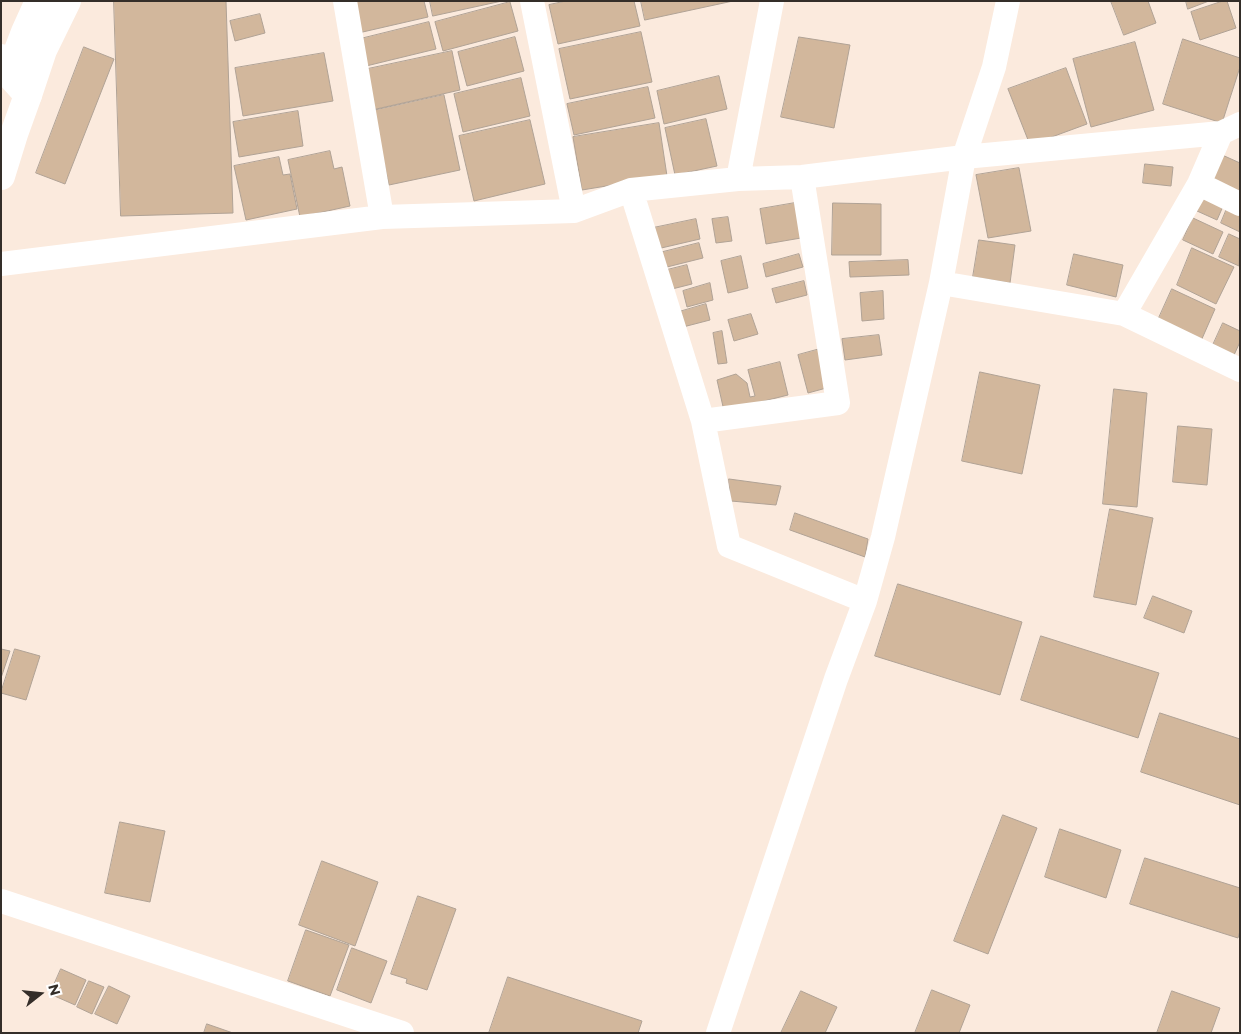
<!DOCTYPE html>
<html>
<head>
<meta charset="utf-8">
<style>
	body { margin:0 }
	#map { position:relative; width:1241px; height:1034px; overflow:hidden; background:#fbeadd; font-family:Montserrat,sans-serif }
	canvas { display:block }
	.frame { position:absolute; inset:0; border:2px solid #342e29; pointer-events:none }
	.north { position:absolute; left:15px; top:969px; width:50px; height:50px; -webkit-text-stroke:4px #fff; paint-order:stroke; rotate:74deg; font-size:14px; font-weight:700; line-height:20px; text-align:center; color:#342e29 }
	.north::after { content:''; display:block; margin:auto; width:18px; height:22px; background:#342e29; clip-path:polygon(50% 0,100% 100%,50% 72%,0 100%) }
</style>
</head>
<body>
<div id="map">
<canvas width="1241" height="1034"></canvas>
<div class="frame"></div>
<div class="north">N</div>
</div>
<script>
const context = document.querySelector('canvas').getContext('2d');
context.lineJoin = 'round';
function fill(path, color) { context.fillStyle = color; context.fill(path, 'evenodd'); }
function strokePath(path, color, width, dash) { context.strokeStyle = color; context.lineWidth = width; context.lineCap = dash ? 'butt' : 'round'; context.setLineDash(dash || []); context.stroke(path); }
const building = new Path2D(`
	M114 1H226L233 213 121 216Z
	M347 1H424L428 17 354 34Z
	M430 1H502L433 16Z
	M566 1H634L640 26 558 44 549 5Z
	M641 1H733L645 20Z
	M1111 1H1148L1156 23 1124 35Z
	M1186 1H1209L1188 9Z
	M1223 1H1227L1236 28 1200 40 1191 12Z
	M510 2 518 31 443 51 435 22Z
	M260 14 265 33 235 41 230 21Z
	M429 22 436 49 362 67 356 40Z
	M641 32 652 82 570 99 559 49Z
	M515 37 524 71 467 86 458 52Z
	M799 37 850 45 834 128 781 117Z
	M1183 39 1240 58V67L1222 123 1163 104Z
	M1135 42 1154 110 1091 127 1073 59Z
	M84 47 114 59 65 184 36 173Z
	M452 51 460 90 372 110 363 70Z
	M324 53 333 101 243 116 235 68Z
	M1066 68 1087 124 1030 145 1008 89Z
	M719 76 727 109 664 124 657 91Z
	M521 78 530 116 463 132 454 94Z
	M648 87 655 118 574 135 567 104Z
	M444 95 460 170 389 185 372 111Z
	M298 111 303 146 239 157 233 122Z
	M706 119 717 166 675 175 665 128Z
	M530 120 545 184 474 201 459 136Z
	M659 123 667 176 582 190 573 137Z
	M330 151 334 169 342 167 350 206 300 217 288 160Z
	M1220 154 1240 163V189L1237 195 1207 182Z
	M279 157 283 175 290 174 297 209 246 220 234 166Z
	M1145 164 1173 167 1171 186 1143 183Z
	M1019 168 1031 231 988 238 976 175Z
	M1205 195 1224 204 1217 220 1197 211Z
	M795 203 801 238 766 244 760 209Z
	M833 203 881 204V255H832Z
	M1228 206 1240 212V232L1221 223Z
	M728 217 732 241 716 243 712 219Z
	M1193 218 1223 232 1213 254 1183 240Z
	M696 219 700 239 657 249 653 228Z
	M1229 234 1240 239 1239 266 1219 257Z
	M979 240 1015 245 1010 283 973 277Z
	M699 243 703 258 663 268 659 253Z
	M1192 248 1234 267 1216 304 1177 285Z
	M799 254 803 267 766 277 763 264Z
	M1074 254 1123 265 1116 297 1067 285Z
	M741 256 748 288 728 293 721 261Z
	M908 260 909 275 850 277 849 262Z
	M687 265 692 284 668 290 663 271Z
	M804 281 807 295 776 303 772 289Z
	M710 283 713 300 687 307 683 291Z
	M1172 289 1215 309 1201 341 1158 320Z
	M883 291 884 319 862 321 860 293Z
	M706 304 710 320 683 327 679 312Z
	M751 314 758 334 734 341 728 320Z
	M1223 323 1240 331V342L1234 355 1213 345Z
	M722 331 727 363 718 364 713 333Z
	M879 335 882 355 845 360 842 339Z
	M820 349 830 387 808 393 798 355Z
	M780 362 788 395 724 411 717 380 736 374 747 383 750 397 755 396 748 370Z
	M980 372 1040 385 1022 474 962 461Z
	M1114 389 1147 393 1137 507 1103 504Z
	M1178 426 1212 429 1207 485 1173 482Z
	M729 479 781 486 776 505 731 501Z
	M1110 509 1153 518 1136 605 1094 597Z
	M795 513 868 539 865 557 790 530Z
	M898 584 1022 622 1000 695 875 656Z
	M1153 596 1192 611 1184 633 1144 618Z
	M1041 636 1159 673 1138 738 1021 700Z
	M1 649 10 651 1 678Z
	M15 649 40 656 26 700 1 693Z
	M1160 713 1240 739V805L1141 772Z
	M1003 815 1037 828 988 954 954 941Z
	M120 822 165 831 150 902 105 893Z
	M1060 829 1121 850 1106 898 1045 877Z
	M1145 858 1240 888V931L1238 938 1130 904Z
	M322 861 378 882 355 946 299 925Z
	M418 896 456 909 427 990 406 983 407 979 391 974Z
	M306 930 349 945 330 996 288 981Z
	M352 948 387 961 371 1003 337 990Z
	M61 969 86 980 75 1005 50 994Z
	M508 977 642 1021 638 1033H489Z
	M89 981 104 987 92 1014 77 1007Z
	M109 986 130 996 117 1024 95 1014Z
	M932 990 970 1005 959 1033H915Z
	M801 991 837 1007 825 1033H781Z
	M1172 991 1220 1008 1211 1033H1157Z
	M207 1024 233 1033H204Z`);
const minor = new Path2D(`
	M345 1 382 217
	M532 1 574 211 631 190 738 179 802 177 964 157 1221 133
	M738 179 772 1
	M1199 184 1240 204
	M631 190 703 421 729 546 865 601
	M1 264 382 217 574 211
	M941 283 1124 314 1199 184 1221 133 1240 124
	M1124 314 1240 370
	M703 421 838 403 802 177
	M1 901 402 1033
	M718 1033 836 679 865 601 883 537 941 283 964 157 994 67 1008 1`);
const major = new Path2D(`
	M9 74 25 32 39 1
	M28 95 43 50 67 1`);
const highway = new Path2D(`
	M1 58 9 74 28 95 14 134 1 176`);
fill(building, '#d2b79c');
strokePath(building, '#b0a295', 1);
strokePath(minor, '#fff', 24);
strokePath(major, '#fff', 28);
strokePath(highway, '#fff', 28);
</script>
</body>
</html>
